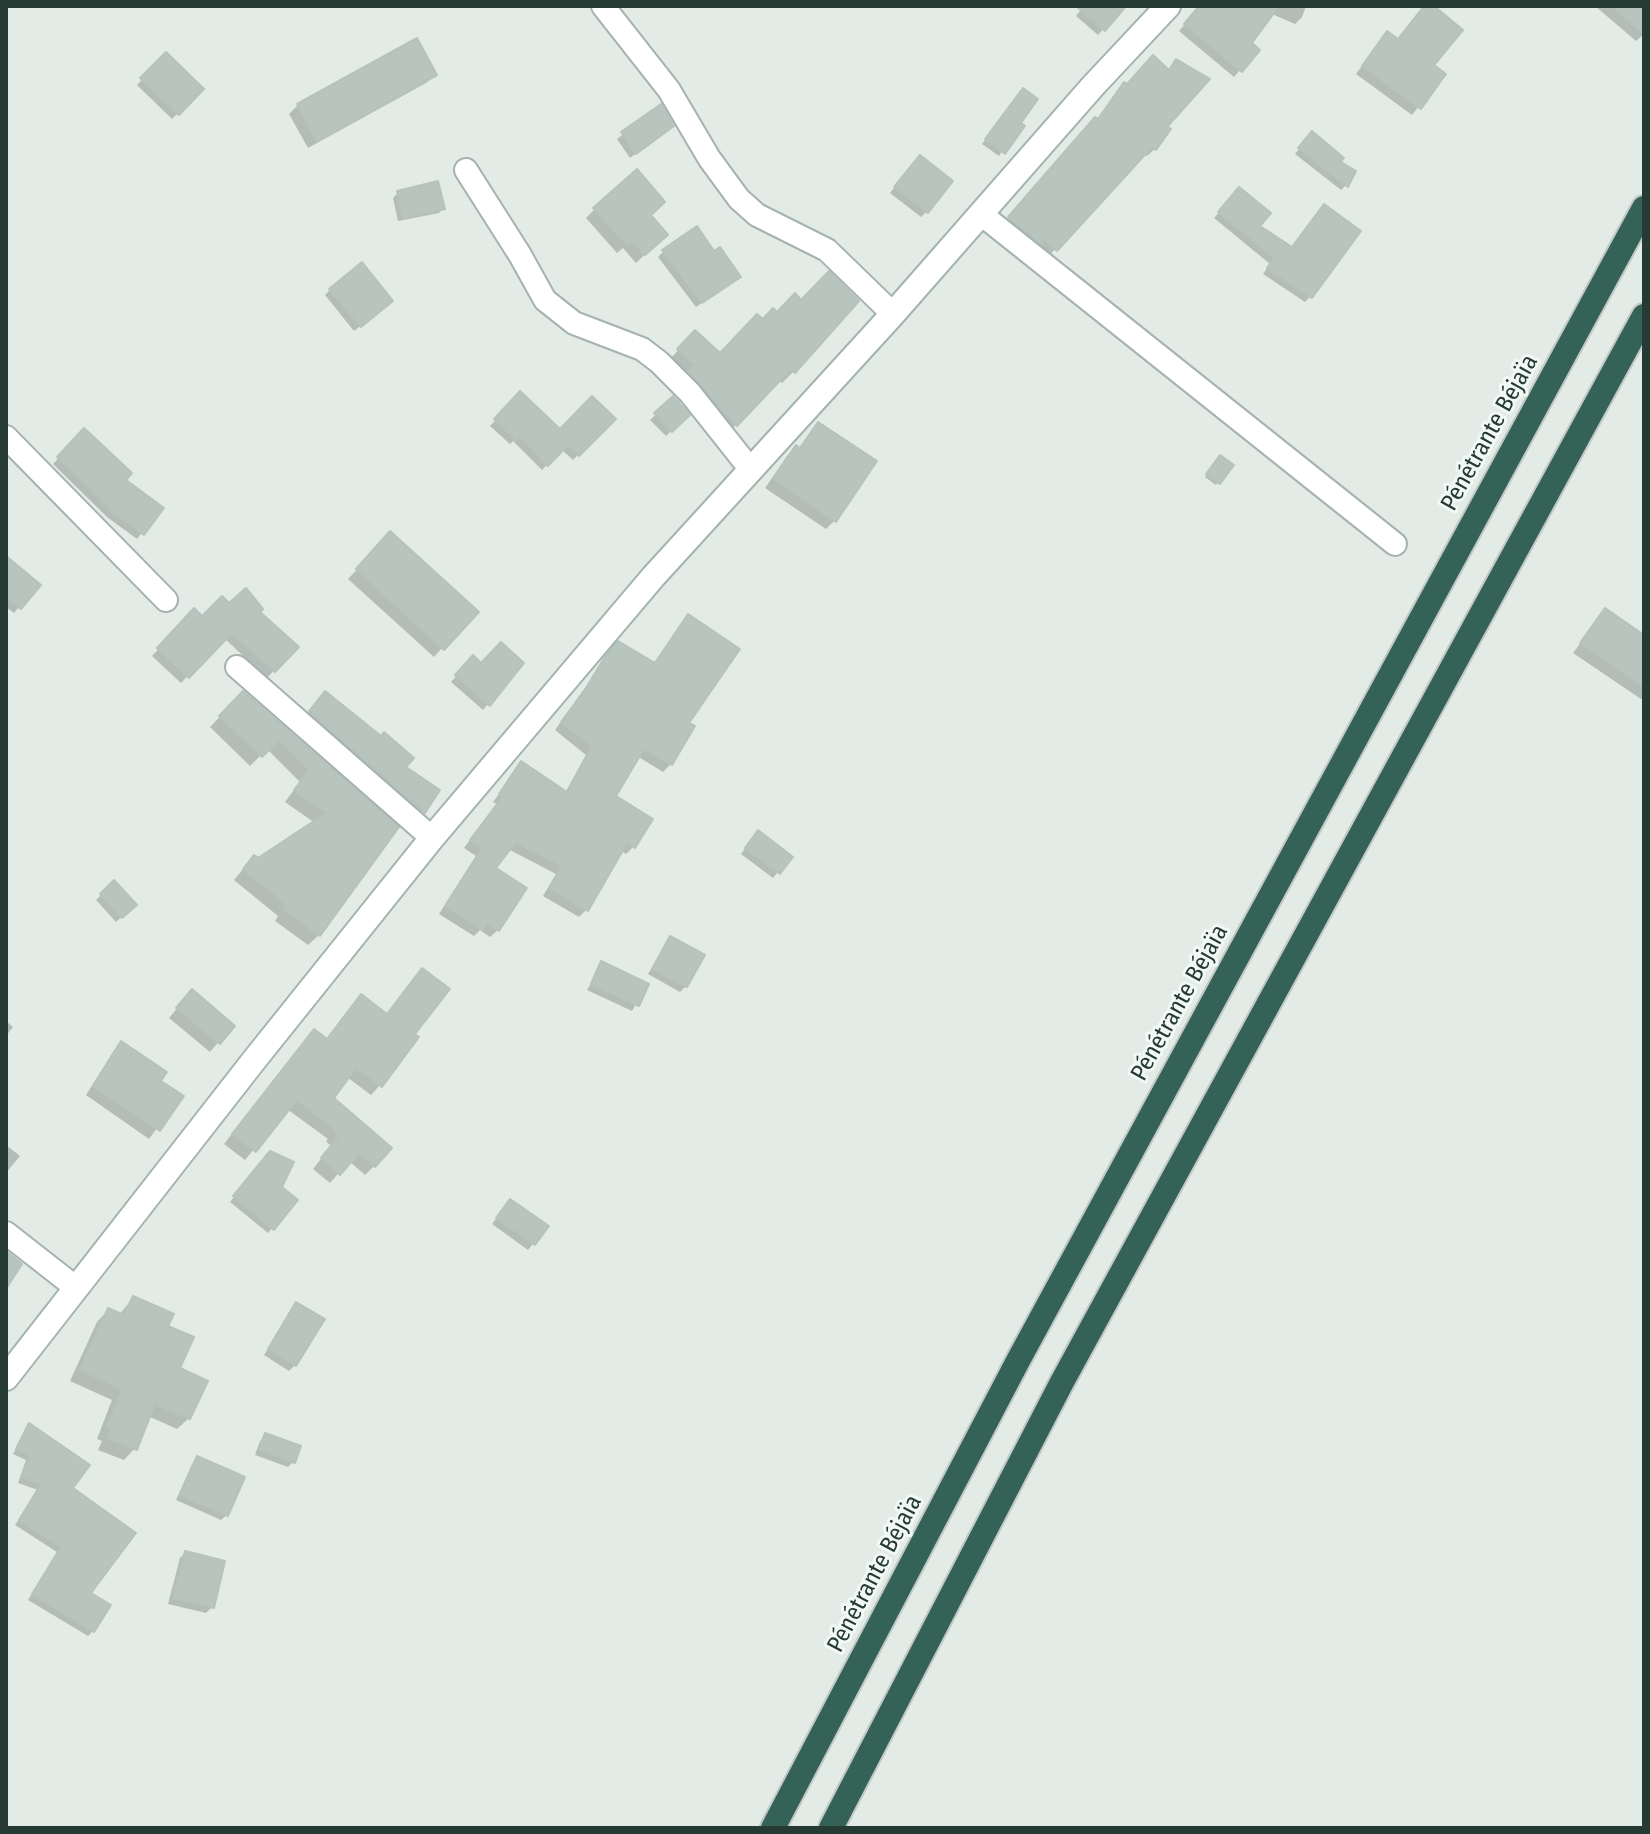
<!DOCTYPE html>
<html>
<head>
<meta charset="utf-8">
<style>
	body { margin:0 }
	#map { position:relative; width:1650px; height:1834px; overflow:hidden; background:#e2ebe6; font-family:"Fira Sans Condensed",sans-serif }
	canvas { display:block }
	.frame { position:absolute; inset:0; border:8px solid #243a33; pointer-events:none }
</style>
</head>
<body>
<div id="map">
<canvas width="1650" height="1834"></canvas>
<div class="frame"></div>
</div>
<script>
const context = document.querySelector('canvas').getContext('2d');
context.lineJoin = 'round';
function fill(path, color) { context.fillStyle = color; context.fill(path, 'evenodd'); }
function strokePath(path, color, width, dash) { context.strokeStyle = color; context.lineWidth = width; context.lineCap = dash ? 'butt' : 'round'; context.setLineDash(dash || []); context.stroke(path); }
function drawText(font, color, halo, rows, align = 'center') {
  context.font = font + ' "Fira Sans Condensed",sans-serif'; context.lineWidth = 6; context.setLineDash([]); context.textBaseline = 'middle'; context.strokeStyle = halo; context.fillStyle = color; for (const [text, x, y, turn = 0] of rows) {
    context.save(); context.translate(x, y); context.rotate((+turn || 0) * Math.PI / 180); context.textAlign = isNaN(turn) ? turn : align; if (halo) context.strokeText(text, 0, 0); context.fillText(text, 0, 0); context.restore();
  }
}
const shadow = new Path2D(`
	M1084 6H1123L1098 35 1076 16Z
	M1201 6H1306L1302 17 1295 24 1272 14 1249 44 1257 50 1234 77 1179 31Z
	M1425 6H1431V65L1444 74 1412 115 1356 74 1380 41H1397Z
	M1595 6H1644V34L1636 41Z
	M166 55 202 89 172 119 137 85Z
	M1176 61 1164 127 1155 149 1147 156 1143 153 1048 257 1002 226 1087 127 1097 121 1117 92 1168 71Z
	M435 75 426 83 308 148 289 114 298 105Z
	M1018 95V124L999 156 982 144Z
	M660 107 666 132 630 158 617 139Z
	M1307 139 1338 163 1346 185 1341 190 1295 154Z
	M914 163 926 212 921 217 890 193Z
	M398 193 443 208 439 213 398 221 393 198Z
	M1234 195 1311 296 1305 302 1263 274 1270 264 1214 218Z
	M595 209 648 215 657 243 636 263 623 248 617 253 586 218Z
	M664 251 733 282 696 307 658 257Z
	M330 290 385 306 354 331 325 295Z
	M777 314 794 371 782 383 778 380 724 437 666 363 695 333 720 355Z
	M520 394 560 431 613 419 573 460 561 449 542 470 513 441 510 444 490 426Z
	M673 399 687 415 666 436 650 420Z
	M818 424 835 520 826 529 765 488 787 456 796 447 799 449Z
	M84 431 123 480 161 508 137 539 107 517 53 464Z
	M1220 457 1231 466 1216 485 1205 477Z
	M382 543 442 648 434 657 348 579Z
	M6 559 38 585 14 613 6 607Z
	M229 605 257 612 296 647 267 678 224 638 181 683 152 656 194 611 202 619Z
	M1605 611 1644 637V701L1573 653Z
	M688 616 687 723 671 764 663 772 637 756 613 797 633 847 626 854 621 851 586 910 579 917 543 896 556 874 508 849 493 869 498 930 490 937 480 930 474 936 439 914 476 856 464 848 497 804 493 802 521 764 565 793 586 755 555 730 611 651 653 664Z
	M473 658 481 666 488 704 483 710 451 682Z
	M243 693 396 828 319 935 308 945 275 921 278 916 234 880 244 868 315 823 285 802 300 782 267 749 250 766 210 727Z
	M320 699 403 768 437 790 418 817 305 718Z
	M753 838 790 857 773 878 741 854Z
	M114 883 134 905 116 922 96 900Z
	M670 938 686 986 680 992 648 974Z
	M602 964 647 985 632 1011 587 990Z
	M422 971 412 1035 380 1085 371 1095 347 1077 331 1098 374 1166 365 1175 349 1161 330 1183 313 1169 331 1146 326 1141 328 1139 287 1109 245 1160 224 1144 305 1041 326 1040 361 996 386 1015Z
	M184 1000 232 1026 210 1052 169 1018Z
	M6 1021 13 1027 6 1036Z
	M121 1044 158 1081 181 1096 149 1139 86 1095 113 1052Z
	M6 1145 20 1156 6 1173Z
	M265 1158 279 1188 272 1228 268 1233 230 1202Z
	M505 1207 546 1227 528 1250 492 1224Z
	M133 1298 165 1327 189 1418 177 1429 148 1416 135 1448 124 1460 98 1450 102 1441 97 1439 112 1400 70 1381 97 1322 108 1310 119 1315Z
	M296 1305 295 1365 289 1371 264 1355Z
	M29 1426 70 1488 89 1593 93 1631 88 1636 28 1600 57 1552 15 1525 38 1490 18 1483 26 1460 13 1454Z
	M266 1435 294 1461 288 1467 255 1455 260 1441Z
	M198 1458 227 1515 221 1520 176 1500 192 1464Z
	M185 1553 212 1607 206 1613 168 1604 180 1558Z`);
const building = new Path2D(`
	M1076 6H1126L1105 31Z
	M1199 6H1279L1252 43 1260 50 1242 72 1184 24Z
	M1424 6H1434L1463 30 1434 65 1446 74 1421 109 1362 66 1387 31 1398 39Z
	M1612 6H1644V34Z
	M417 38 437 75 317 141 297 104Z
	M166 52 204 89 179 115 140 78Z
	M1153 55 1169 70 1176 59 1210 79 1167 127 1171 129 1156 150 1152 147 1057 251 1044 239 1040 243 1008 217 1095 117 1098 119 1124 82 1127 84Z
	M1023 88 1038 99 1021 123 1025 126 1005 154 985 139Z
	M661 104 674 126 636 154 621 132Z
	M1312 131 1344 158 1341 162 1356 171 1348 187 1298 148Z
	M920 155 953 181 928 213 894 187Z
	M637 169 665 202 651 215 668 235 645 255 632 241 627 245 593 208Z
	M438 181 445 209 403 218 397 191Z
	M1239 187 1271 213 1260 226 1292 247 1324 204 1361 231 1312 298 1267 268 1274 258 1218 212Z
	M697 226 714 251 720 247 741 277 702 303 662 250Z
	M362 262 393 301 361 327 329 289Z
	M829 271 859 301 795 373 791 369 737 426 688 371 694 365 677 349 695 330 720 353 757 314 763 319 773 308 777 312 795 293 801 300Z
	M520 391 560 429 592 396 616 419 579 456 568 445 548 466 520 437 516 440 494 419Z
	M673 396 690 415 672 432 654 413Z
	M818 422 877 461 836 522 773 479 796 445 800 448Z
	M84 428 132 473 126 480 164 508 144 535 113 512 57 457Z
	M1220 455 1234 465 1220 484 1206 474Z
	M390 531 479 612 444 650 356 569Z
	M6 556 41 585 21 609 6 597Z
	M246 588 263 609 260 612 299 647 275 672 232 633 189 678 157 648 194 608 202 616 222 596 229 603Z
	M1605 608 1644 635V687L1580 643Z
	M688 614 740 649 689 723 695 726 672 765 644 749 616 796 653 819 635 848 627 843 588 911 549 888 562 866 516 842 496 868 527 888 499 931 487 923 483 930 445 906 482 848 470 840 503 796 499 794 521 761 567 792 592 746 561 722 585 690 604 658 618 641 655 663Z
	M501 642 524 663 490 706 455 675 473 655 481 663Z
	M243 691 399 827 320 936 284 910 287 905 243 869 254 855 258 858 326 813 294 790 309 770 279 740 262 757 219 716Z
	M325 691 381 736 384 732 414 758 406 767 440 790 425 813 309 711Z
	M758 830 793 857 780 874 745 848Z
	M114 880 137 905 122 918 100 894Z
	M670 936 705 955 687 987 652 969Z
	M601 961 649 984 639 1006 591 984Z
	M422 968 450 989 415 1034 419 1037 382 1087 356 1068 334 1098 392 1148 375 1167 359 1153 340 1175 321 1158 339 1136 334 1131 335 1129 297 1100 256 1152 232 1134 314 1029 327 1039 361 994 387 1014Z
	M192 989 235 1026 220 1044 176 1008Z
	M121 1041 167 1072 161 1081 184 1096 160 1131 93 1086Z
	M270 1151 294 1162 282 1187 298 1200 274 1230 233 1196Z
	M510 1199 549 1226 535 1245 496 1218Z
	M6 1251 22 1264 6 1289Z
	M133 1296 174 1314 168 1326 194 1337 180 1368 208 1381 190 1419 155 1404 137 1450 108 1438 112 1429 107 1427 122 1389 80 1370 108 1308 124 1315Z
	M296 1302 325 1319 296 1366 268 1349Z
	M29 1423 90 1465 73 1488 136 1533 91 1593 111 1605 94 1632 32 1594 61 1547 19 1520 41 1484 22 1477 30 1455 16 1449Z
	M265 1433 301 1446 295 1463 259 1449Z
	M197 1456 245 1477 228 1516 180 1495Z
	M185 1551 225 1561 214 1608 173 1598Z`);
const street = new Path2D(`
	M603 6 669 90 709 158 739 199 757 215 827 250 893 314
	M466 170 520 255 545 300 574 323 642 349 659 362 690 393 751 470
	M981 214 1395 544
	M6 437 166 600
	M237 667 432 838
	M6 1233 75 1287`);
const secondary = new Path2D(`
	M6 1378 255 1059 432 838 653 577 893 314 1093 86 1168 6`);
const highway = new Path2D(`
	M773 1828 1020 1357 1644 208
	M831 1828 1062 1382 1644 316`);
const streetNames = [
	["Pénétrante Béjaïa",1490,433,-61],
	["Pénétrante Béjaïa",1180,1003,-61],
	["Pénétrante Béjaïa",875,1574,-62]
];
fill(shadow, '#0003');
fill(building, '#b8c5bf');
strokePath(building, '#b6c3bd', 2);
strokePath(street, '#a5b2ad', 26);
strokePath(secondary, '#a2b5ad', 28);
strokePath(highway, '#c2c8c6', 28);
strokePath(street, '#fff', 22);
strokePath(secondary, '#fff', 24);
strokePath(highway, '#346256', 24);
drawText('24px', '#243a33', '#f2f8f5', streetNames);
</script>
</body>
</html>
